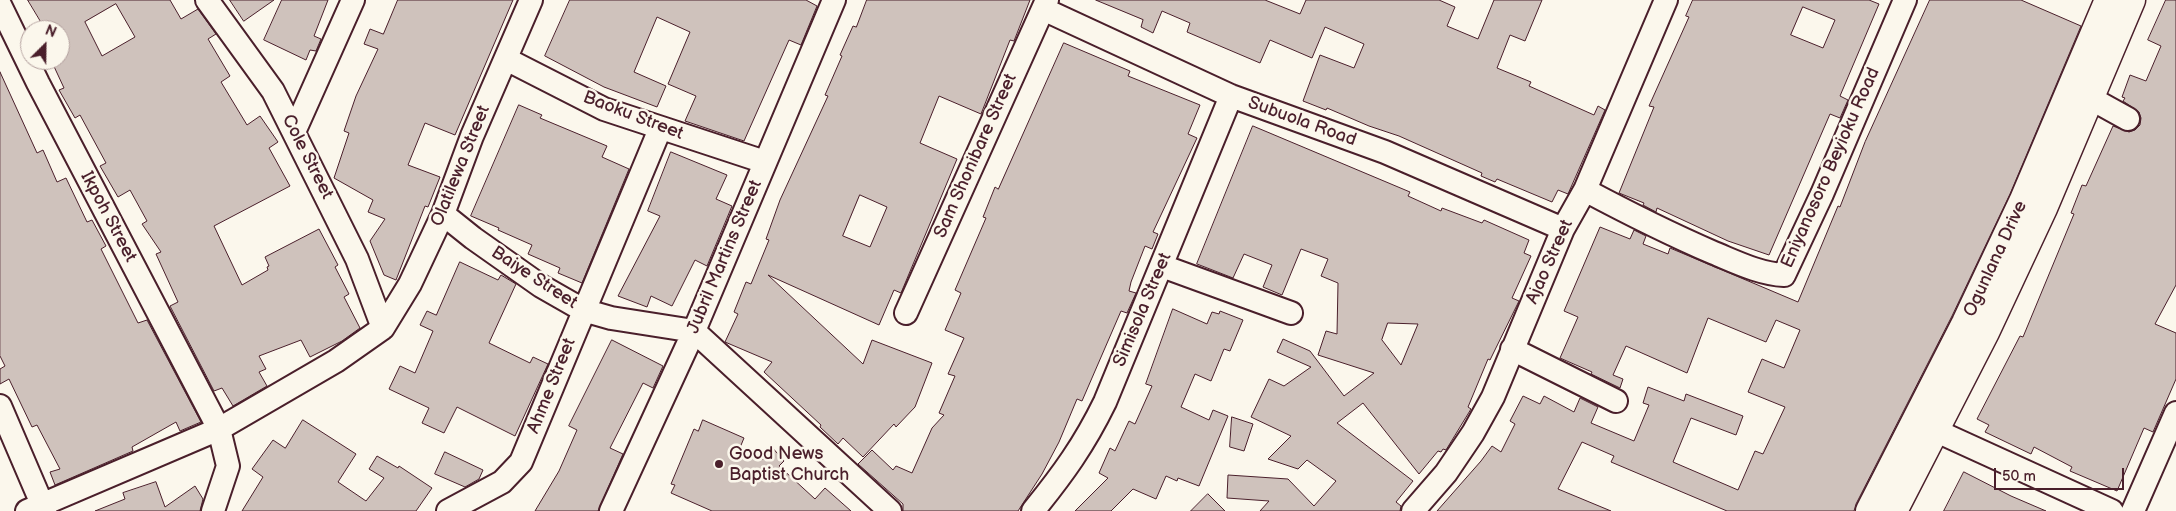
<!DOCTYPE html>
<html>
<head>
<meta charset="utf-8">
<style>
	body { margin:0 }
	#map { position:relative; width:2176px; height:511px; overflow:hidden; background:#fbf7ec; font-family:"Balsamiq Sans",sans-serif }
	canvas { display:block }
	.north { position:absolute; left:20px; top:20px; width:50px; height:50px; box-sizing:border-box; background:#fbf7ec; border:1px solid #b4a19f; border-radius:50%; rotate:23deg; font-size:14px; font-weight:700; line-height:20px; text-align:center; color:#4a1f2b }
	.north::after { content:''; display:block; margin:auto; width:18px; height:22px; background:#4a1f2b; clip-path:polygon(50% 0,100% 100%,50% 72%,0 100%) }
	.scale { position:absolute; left:1994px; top:468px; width:130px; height:22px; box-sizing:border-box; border:2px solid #4a1f2b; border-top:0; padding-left:6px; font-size:15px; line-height:18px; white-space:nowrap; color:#4a1f2b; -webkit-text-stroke:4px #fbf7ec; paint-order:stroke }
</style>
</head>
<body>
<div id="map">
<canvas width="2176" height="511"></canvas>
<div class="north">N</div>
<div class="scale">50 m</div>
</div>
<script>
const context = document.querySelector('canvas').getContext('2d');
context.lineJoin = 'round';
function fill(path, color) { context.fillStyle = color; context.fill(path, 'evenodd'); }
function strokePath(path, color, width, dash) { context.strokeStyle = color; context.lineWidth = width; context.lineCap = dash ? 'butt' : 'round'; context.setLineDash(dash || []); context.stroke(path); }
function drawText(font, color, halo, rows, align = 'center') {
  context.font = font + ' "Balsamiq Sans",sans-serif'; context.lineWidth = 5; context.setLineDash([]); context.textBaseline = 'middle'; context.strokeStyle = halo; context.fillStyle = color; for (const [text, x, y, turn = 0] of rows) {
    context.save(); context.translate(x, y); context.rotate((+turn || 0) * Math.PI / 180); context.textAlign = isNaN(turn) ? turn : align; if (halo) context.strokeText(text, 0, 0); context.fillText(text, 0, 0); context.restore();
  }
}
const building = new Path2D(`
	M28 0H170L181 19 198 9 216 34 208 39 230 76 221 82 247 125 260 116 278 142 269 148 290 186 214 226 242 285 268 270 267 267 269 266 265 257 319 229 338 265 335 267 349 294 344 297 360 328 342 341 310 357 301 340 259 356 266 369 259 372 267 386 233 406 222 388 214 391 170 306 178 302 156 254 161 252 142 224 147 221 130 190 118 197 100 166 106 163 80 115 75 118 59 90 64 88 51 60H60V30H46ZM116 4 135 37 102 56 85 22Z
	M230 0H274L244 21Z
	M282 0H328L314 36 321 39 316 51 310 50 306 60 264 40Z
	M398 0H513L455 135 425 123 408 165 440 177 428 207 425 206 396 280 384 275 370 241 385 219 368 212 373 200 334 178 349 133 344 131 356 96 378 49 364 44 370 29 383 34Z
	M570 0H806L817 6 801 45 789 40 744 141 685 121 696 96 668 84 690 32 657 17 634 72 666 86 657 107 604 87 545 56Z
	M867 0H1030L1014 41 1010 40 981 114 939 96 920 143 957 159 901 293 894 290 879 325 768 275 863 364 872 340 932 363 915 407 896 427 894 424 863 457 843 438 838 444 820 427 821 425 764 372 772 362 725 342 738 314 734 312 746 282 751 284 769 240 766 239 780 200 828 96 825 95 842 56 840 55 853 26 856 27ZM860 195 887 207 870 247 843 236Z
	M1096 0H1265L1300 14 1306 0H1439L1455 7 1447 26 1478 39 1494 0H1542L1525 41 1510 35 1497 68 1531 82 1529 86 1594 115 1598 106 1605 110 1568 194 1558 190 1552 202 1497 179 1495 182 1481 176 1482 173 1399 136 1369 126 1327 108 1326 110 1303 101 1320 55 1354 68 1364 44 1325 27 1312 58 1270 40 1260 63 1187 32 1190 23 1162 11 1153 33 1141 27 1143 20Z
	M1693 0H1869L1879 4 1840 96 1848 100 1840 118 1830 114 1769 255 1728 241 1657 208 1656 212 1643 205 1644 203 1619 193 1654 107 1649 106 1689 17 1686 16ZM1803 7 1835 20 1823 48 1791 35Z
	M1930 0H2021L2081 26 2010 194 1952 316 1856 504 1854 511H1727L1611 462 1614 456 1582 442 1558 489 1611 511H1437L1481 461 1492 446 1501 452 1515 424 1510 421 1523 396 1540 404 1544 396 1574 412 1580 398 1598 407 1591 423 1634 441 1649 405 1643 403 1648 387 1684 401 1686 394 1743 416 1736 435 1691 418 1673 462 1738 490 1755 451 1763 454 1785 407 1748 392 1762 359 1784 368 1800 330 1776 320 1766 342 1708 318 1687 373 1626 346 1613 375 1623 379 1620 388 1591 374 1592 372 1560 358 1578 317 1564 311 1600 227 1630 239 1634 230 1646 236 1643 244 1668 254 1670 248 1798 302 1838 206 1840 207 1865 142Z
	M2166 0H2176V285L2155 324 2176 333V379L2153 432 2144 428 2117 491 2070 471 2072 467 2034 447 2031 454 1985 432 1989 425 1977 419 2020 336 2023 337 2074 214 2071 213 2082 185 2086 186 2113 126 2129 132 2135 130 2140 125 2141 118 2139 112 2123 101 2125 98 2122 97 2130 75 2146 81 2161 46 2148 40Z
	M1064 43 1130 71 1128 76 1200 105 1188 134 1197 138 1153 232 1158 234 1152 249 1145 246 1131 282 1129 291 1136 293 1127 313 1121 311 1082 401 1077 399 1059 442 1042 474 1018 511H903V504L858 464 872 450 893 470 896 466 912 473 932 428 944 415 939 413 955 376 948 374 964 338 945 330 961 293 955 290 986 218 983 217 995 187 998 189Z
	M0 72 37 153 43 150 57 182 66 178 87 222 92 220 106 246 101 249 138 323 147 320 201 422 180 431 176 422 132 447 133 451 55 485 50 472 60 469 37 425 32 427 9 379 0 384V369L5 366 0 356Z
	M519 105 542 115 540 118 607 146 602 157 629 169 582 283 558 273 560 268 528 254 532 245 498 230 499 228 471 216Z
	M1253 126 1410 192 1408 196 1441 211 1442 208 1482 223 1484 220 1529 240 1524 253 1531 256 1512 298 1519 301 1490 360 1488 359 1468 407 1471 409 1446 450 1443 449 1441 452 1438 451 1419 474 1363 403 1337 423 1413 481 1396 502 1401 506 1400 511H1260L1269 501 1227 498 1228 475 1288 479 1314 506 1336 481 1307 460 1298 469 1268 459 1291 436 1251 417 1269 379 1284 386 1311 367 1277 352 1283 339 1310 351 1344 396 1374 373 1318 355 1326 331 1337 334 1338 283 1321 276 1328 259 1301 249 1282 295 1263 287 1272 265 1244 254 1233 278 1197 264ZM1388 323 1418 324 1401 365 1382 340Z
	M671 152 727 175 716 199 732 206 707 266 695 260 672 306 651 296 647 307 618 296 660 216 648 211Z
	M460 262 498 280 501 275 516 284 489 343 530 363 533 357 548 364 515 436 457 407 444 433 422 423 429 408 389 389 400 366 415 373 433 331 420 325 427 311 436 315Z
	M1173 309 1207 324 1212 312 1219 314 1220 311 1243 320 1230 351 1224 349 1211 381 1195 374 1181 407 1209 420 1213 410 1228 416 1199 486 1178 478 1177 481 1166 476 1156 499 1133 489 1111 511H1075L1108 478 1099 473 1110 448 1115 451 1129 421 1135 424 1152 386 1146 384Z
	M612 340 663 366 653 388 643 383 610 448 623 454 598 511H535L559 471 577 430 569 426Z
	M1232 417 1253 424 1244 451 1230 447Z
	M303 420 356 454 338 482 366 501 384 478 369 469 377 456 398 468 399 466 432 488 416 511H242L263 477 252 469 273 440 285 448Z
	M703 420 744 438 739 450 765 460 771 446 784 461 779 466 815 499 825 488 851 511H712L671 493 675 485 671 484 694 429 698 431Z
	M445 452 483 470 479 479 465 487 435 474Z
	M1964 472 2011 496 2046 511H1944Z
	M156 482 165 507 195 486 203 499 200 511H95L125 499 123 493Z
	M1208 494 1225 511H1191Z`);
const minor = new Path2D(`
	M207 0 273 91 357 259 383 328
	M0 5 38 83 219 429 228 466 213 511
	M1043 9 1231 96 1385 152 1563 229
	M506 59 604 109 765 162
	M2090 98 2128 119
	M294 132 353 0
	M1585 190C1628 213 1670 234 1714 253 1736 262 1760 274 1784 275L1822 194 1905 0
	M443 214 473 238 541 286 583 310 611 318 694 331 890 511
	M1162 266 1291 313
	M906 313 1047 0
	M1512 349 1616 401
	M0 406 45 511
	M1919 423 2112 511
	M27 511 219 429 336 361 383 328 410 284 443 214 472 136 531 0
	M448 511 502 482 521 462 660 129
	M611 511 694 331 834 0
	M1033 511C1063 474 1084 445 1105 402L1231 96
	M1413 511 1446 473 1473 433 1493 397 1563 229 1585 190 1666 0
	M2133 511 2176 413`);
const major = new Path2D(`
	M1870 511 1966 323 2024 200 2109 0
	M1893 511 1985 332 2043 208 2131 0`);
const markers = [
	[719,464,5,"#4a1f2b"]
];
const streetNames = [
	["Baoku Street",633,116,21],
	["Subuola Road",1302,122,20],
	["Sam Shonibare Street",976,156,-66],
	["Cole Street",307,157,63],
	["Olatilewa Street",461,166,-68],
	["Eniyanosoro Beyioku Road",1831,168,-66],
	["Ikpoh Street",108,217,62],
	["Jubril Martins Street",725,257,-67],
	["Ogunlana Drive",1996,259,-65],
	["Ajao Street",1550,262,-66],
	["Baiye Street",534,278,33],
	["Simisola Street",1143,310,-67],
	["Ahme Street",552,386,-68]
];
const poiNames = [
	["Good News",729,454],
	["Baptist Church",729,475]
];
fill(building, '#cfc2bc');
strokePath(building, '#4a1f2b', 1);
strokePath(minor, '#4a1f2b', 26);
strokePath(major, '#4a1f2b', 31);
strokePath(minor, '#fbf7ec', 22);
strokePath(major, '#fbf7ec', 28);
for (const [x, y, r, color] of markers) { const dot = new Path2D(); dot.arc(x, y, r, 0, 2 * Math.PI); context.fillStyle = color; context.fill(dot); strokePath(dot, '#fbf7ec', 2); }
drawText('18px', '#4a1f2b', '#fbf7ec', streetNames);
drawText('18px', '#4a1f2b', '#fbf7ec', poiNames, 'left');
</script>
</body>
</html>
